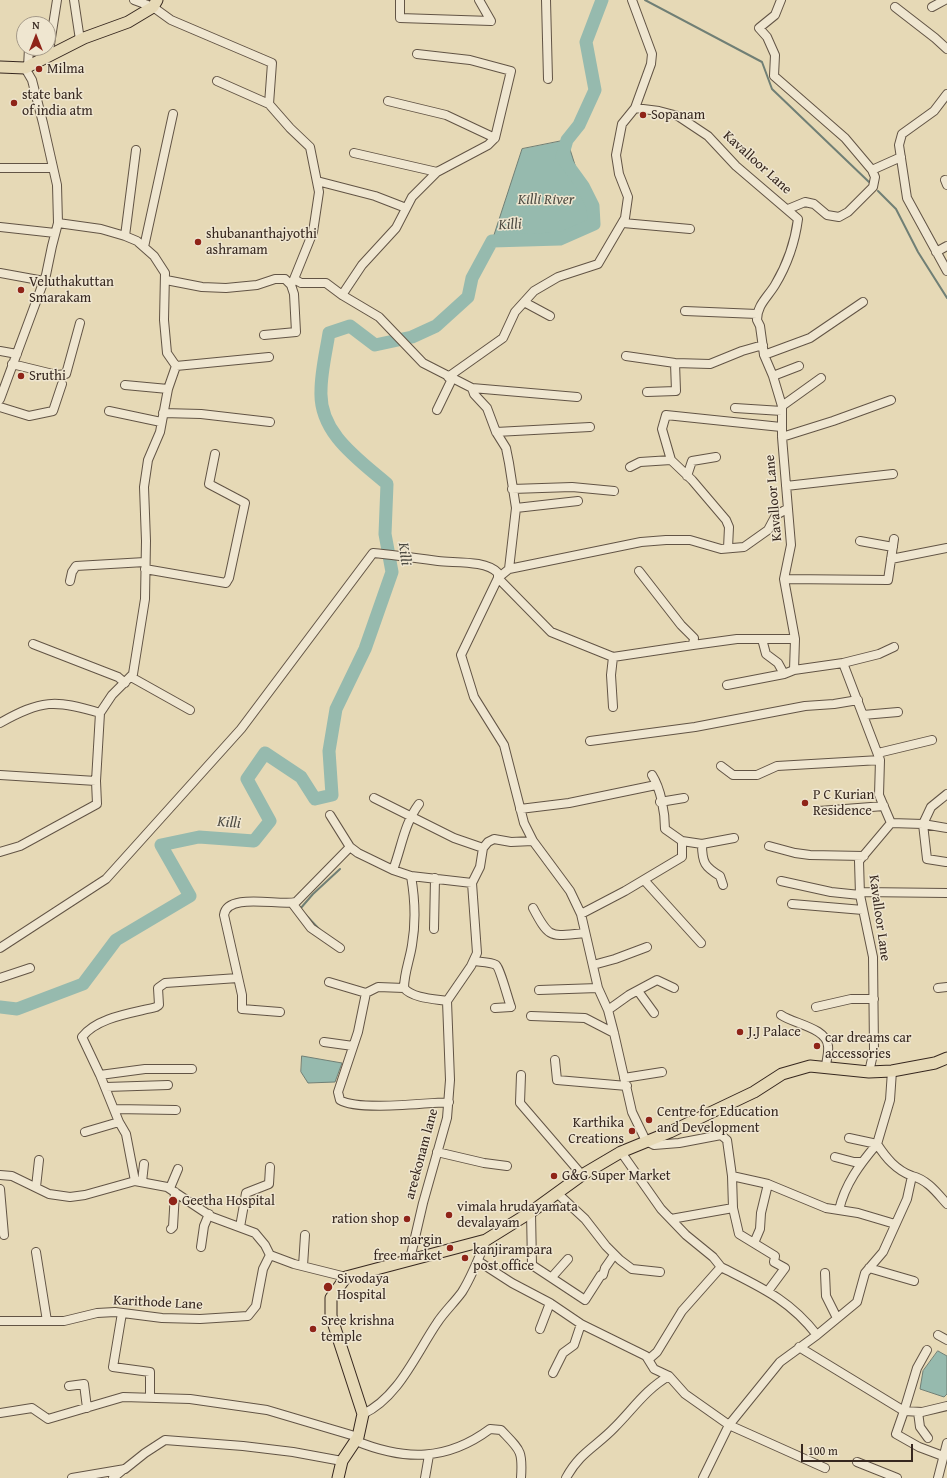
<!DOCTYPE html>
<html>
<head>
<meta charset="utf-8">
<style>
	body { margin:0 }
	#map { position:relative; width:947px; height:1478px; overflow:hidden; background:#e6d9b6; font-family:"Gentium Book Plus",serif }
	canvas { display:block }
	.north { position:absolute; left:16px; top:16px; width:40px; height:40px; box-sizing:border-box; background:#efe6d0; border:1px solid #a59a89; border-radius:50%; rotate:0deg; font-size:11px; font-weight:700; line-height:16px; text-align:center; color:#36271f }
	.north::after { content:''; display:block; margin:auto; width:14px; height:18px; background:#8f2418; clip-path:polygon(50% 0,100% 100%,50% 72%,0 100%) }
	.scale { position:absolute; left:801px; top:1444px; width:112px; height:18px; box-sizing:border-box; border:2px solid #36271f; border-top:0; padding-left:5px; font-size:12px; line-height:14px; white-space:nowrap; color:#36271f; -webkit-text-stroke:3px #efe6d0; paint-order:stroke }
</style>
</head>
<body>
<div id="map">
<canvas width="947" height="1478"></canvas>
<div class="north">N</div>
<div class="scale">100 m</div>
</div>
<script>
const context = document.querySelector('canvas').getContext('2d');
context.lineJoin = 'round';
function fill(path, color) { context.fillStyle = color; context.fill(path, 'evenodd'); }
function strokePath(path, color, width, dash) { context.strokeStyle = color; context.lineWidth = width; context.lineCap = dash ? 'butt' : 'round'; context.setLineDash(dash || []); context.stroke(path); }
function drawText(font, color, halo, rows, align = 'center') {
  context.font = font + ' "Gentium Book Plus",serif'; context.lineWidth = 3; context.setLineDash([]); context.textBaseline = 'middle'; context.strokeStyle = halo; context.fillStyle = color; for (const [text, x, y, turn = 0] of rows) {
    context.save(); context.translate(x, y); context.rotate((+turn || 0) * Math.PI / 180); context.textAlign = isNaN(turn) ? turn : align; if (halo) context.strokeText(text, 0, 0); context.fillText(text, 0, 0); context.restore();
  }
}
const water = new Path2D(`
	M567 140 594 224 560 239 492 241 522 149Z
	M302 1056 342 1063 335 1082 308 1083 301 1072Z
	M938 1351 947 1356V1394L944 1397 920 1389 923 1371Z`);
const stream = new Path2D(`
	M645 0 762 62 772 89 869 182
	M878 191 896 209 918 252 947 298
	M300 909 313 894 340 869
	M303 912 320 930`);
const river = new Path2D(`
	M0 1007 17 1009 83 984 116 940 190 896 161 845 199 837 254 841 270 821 247 779 265 753 301 777 315 799 332 795 329 751 336 709 365 649 392 572 385 534 387 484C358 459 319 433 321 391 321 372 326 352 329 333L350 326 375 345 412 337 436 326 468 297 472 278 492 241 560 239 594 224 593 206 583 186 562 157 567 140 579 125 595 90 586 42 602 0`);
const minor = new Path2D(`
	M74 0 80 40
	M134 0 153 7 171 20 272 63 269 104
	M400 0V18L491 21 479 0
	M546 0 548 79
	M632 0 652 54 651 64 635 108 659 111 678 116 708 136 736 166 798 219C795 242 787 265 775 285 767 298 757 305 757 320L760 326 764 355 773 376 782 406V437L791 545 784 579 795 639 794 670 843 663 880 760 879 795 891 823 859 861 860 895 873 957 874 1050 869 1072
	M781 0 775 15 759 28 767 37 775 55 774 76 845 138 872 170 875 177 873 187 848 212 839 217 827 215 814 204 805 202 788 209
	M895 7 935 38 947 49
	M932 7 945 0
	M417 54 470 60 511 71 495 138
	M48 57 57 0
	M28 67 29 48
	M217 81 269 104 290 128 310 147 319 192 313 232 294 279
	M947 94 934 111 902 134 899 145 907 198 947 271
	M388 101 446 115 495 138 488 145 437 172
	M0 168H53
	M872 170 901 157
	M945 180 947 185
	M317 181 375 196 406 208
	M623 223 690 229
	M0 227 55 233
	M125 236 136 150
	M144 247 173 114
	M936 252 947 246
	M0 273 44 281
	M166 280 202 287 226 288 257 285 275 279H285L291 285 294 279 301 283H326L342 295 379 317 423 363 472 388 474 394 487 408 496 432 506 448 509 463 516 508 509 569 498 578 461 655 474 697 504 745 524 823 533 841 570 891 581 914 598 988 608 1010 614 1033 632 1112 646 1141 654 1145 679 1143 721 1135 727 1140 732 1176 768 1184 826 1208 858 1213 895 1224
	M342 295 362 265 396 228 412 197 437 172 354 153
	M524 302 550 316
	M685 311 757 314
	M264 335 296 332 294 294 291 285
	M0 351 17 354
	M764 355 810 338 863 302
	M626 356 675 363 710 364 742 351 763 345
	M12 364 57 375 66 374 80 323
	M176 366 269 357
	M773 376 799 366
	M448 377 503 338 515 312 534 291 558 277 598 264 625 218 628 197 619 174 616 155 622 124 635 108
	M125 385 168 389
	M472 388 577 397
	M647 392 676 391 675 363
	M0 399 46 275 52 246 58 223 57 185 43 123 32 80 25 68
	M782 406 821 378
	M0 407 29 416 53 411 62 384
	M735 408 782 411
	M437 410 452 379
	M109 411 161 422
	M163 413 201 414 270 422
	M496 432 590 427
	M782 437 833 421 891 400
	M630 467 640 462 671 460
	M687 476 692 461 716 457
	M786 486 893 474
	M512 489 572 487 614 491
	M516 508 578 501
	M860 541 893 547
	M728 548 729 527 726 520 692 480 671 460 662 429 666 415 781 427
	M891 559 947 548
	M145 569 226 583 229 578 245 503 209 484 215 454
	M509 569 641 542 666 540H690L721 549 744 547 768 530 776 515 787 509
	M639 571 681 625 694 638 693 645 737 639H795
	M784 579 888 580 894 539
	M70 581 72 572 76 566 145 562
	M762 639 766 654 778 663 784 674
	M33 644 118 677 125 683
	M613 657 611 675 613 707
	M843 663 879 654 894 647
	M131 677 190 710
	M727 685 784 674 794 670
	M863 715 898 712
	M0 723C41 700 55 699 100 713L112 695 133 674 145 599 146 541 144 487 148 460 160 432 168 389 176 366 167 353 164 320 165 273 154 256 137 241 125 236 101 229 58 223
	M590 741 695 727 805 706 834 704 858 700
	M878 753 932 740
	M721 766 733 775H757L777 766 880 760
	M0 775 96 781
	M374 798 454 838 483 848
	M660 802 684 798
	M520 809 569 803 656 785
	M819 811 884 806
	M330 815 350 847 358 853 393 870 411 876 472 883 480 867 483 848 488 842 494 839 511 842 533 841
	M891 823 923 824 947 828
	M682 841 702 844 734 838
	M702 844C702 863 705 867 720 876L723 885
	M769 846 795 853 810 855 864 856
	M0 852 20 846 97 804 96 781 100 713
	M946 862 927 859 923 824 931 807 947 794
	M393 870C402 846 404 824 419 804
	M411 876C415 899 416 922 412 945 410 959 404 973 404 988 412 998 434 999 447 1001
	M644 880 701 943
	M781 881 831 892 860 895
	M860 892 947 893
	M292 903 311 928 340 948
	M792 904 863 910
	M533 908C550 940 550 936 585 933
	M581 914 625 891 682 857V841L665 829C665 813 661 789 652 775
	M434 929 435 878
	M0 948 106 879 241 729 373 553C394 555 416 558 438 561 455 563 486 560 498 573V578L551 632 613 657 693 645
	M474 961C480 962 491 962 496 965 500 968 508 999 511 1007L495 1008
	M593 965 615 959 647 947
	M0 978 30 968
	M329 982 366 993
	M404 988 378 987 366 993 358 1032 338 1092 340 1100C357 1111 427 1103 449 1102
	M938 988 947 987
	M539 990 598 988
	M638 991 654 1013
	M816 1007 851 999H874
	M608 1010 629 995 657 980 674 988
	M280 1012 242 1009V995L224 915C227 892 279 906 296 902L350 847
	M781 1015C794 1024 827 1028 828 1046 829 1053 826 1061 826 1068
	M531 1016 585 1018 614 1033
	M324 1042 353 1046
	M555 1060 557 1080 627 1086
	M100 1075 145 1069H192
	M521 1075 520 1103 582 1175
	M624 1078 662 1072
	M106 1087 168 1085
	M114 1109 176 1110
	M85 1132 119 1122
	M437 1152 484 1163 507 1166
	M621 1152 661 1209 686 1235 713 1257 721 1267C760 1287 789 1299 817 1335
	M835 1157 854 1162H862
	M0 1175 12 1176 49 1194 70 1197 85 1195 135 1181 167 1187 212 1217 255 1233 265 1245 270 1255 294 1264 346 1277
	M912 1176C928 1180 937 1193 947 1204
	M135 1181 126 1134 119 1122 100 1075 82 1037C97 1017 133 1013 156 1007L159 1005 158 988 165 983 238 978
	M142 1182 144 1164
	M36 1187 39 1160
	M170 1188 178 1169
	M0 1189 4 1235
	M557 1193 585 1219 606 1246 620 1260 632 1269 660 1272
	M733 1208 739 1234 775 1256 774 1262 785 1268 768 1291
	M839 1210C845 1184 860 1164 877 1144L849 1138
	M531 1212 532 1265 585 1300 601 1275H603L605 1268 614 1255
	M671 1219 733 1208 732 1176
	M240 1227 246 1193 269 1184 270 1167
	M171 1229 173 1227 175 1192
	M754 1243 760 1229 761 1213 768 1184
	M201 1247 204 1226 209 1214
	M36 1252 47 1321
	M410 1259 423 1203 447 1118 450 1080 447 1001 471 966 477 953 472 883
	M478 1261 512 1283 550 1303 581 1324 646 1356 654 1369 669 1376
	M303 1266 305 1235
	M869 1268 914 1281
	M825 1273 826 1296 837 1318
	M552 1277 568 1259
	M122 1313 113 1367 150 1372V1394
	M0 1321H64L97 1313 115 1312 162 1318 200 1319 248 1316 256 1306 263 1269 270 1255
	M540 1329 550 1303
	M938 1335 947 1340
	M799 1347 904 1411 896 1434 919 1447 943 1456
	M927 1350 917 1368 904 1411 922 1412 947 1406
	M649 1359 657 1352 682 1311 721 1267
	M553 1373 563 1353 574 1345 581 1324
	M69 1386 84 1384 87 1408
	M918 1412 920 1427 928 1438
	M0 1413 32 1408 48 1419 123 1397 190 1399 267 1410 358 1437
	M363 1414C398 1398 416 1354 437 1323 444 1312 454 1303 462 1292 472 1276 479 1258 486 1240
	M356 1441C405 1461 447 1461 490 1429L501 1430C520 1450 523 1450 521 1478
	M857 1462 897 1478
	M72 1478 125 1469 145 1453 165 1440 243 1446 293 1452 342 1461
	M113 1478 124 1469
	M425 1478 429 1455
	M566 1478C580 1452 596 1447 615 1427 633 1409 646 1389 669 1376L685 1394 729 1425 780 1362 817 1335 857 1302 865 1273 883 1252 907 1199 912 1176C896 1170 886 1158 877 1144L890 1100 892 1071
	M703 1478 729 1425 825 1468
	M938 1478 947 1443`);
const major = new Path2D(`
	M0 67 25 68 84 38 128 22 153 7 157 0
	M338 1478 342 1461 358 1437 363 1414 331 1316V1298L346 1277 486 1240 531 1212 582 1175 621 1152 670 1132 754 1092 782 1074 810 1066 869 1072 892 1071 935 1063 947 1058`);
const markers = [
	[39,69,4,"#8f2418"],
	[14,103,4,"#8f2418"],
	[643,115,4,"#8f2418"],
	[198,242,4,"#8f2418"],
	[21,290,4,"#8f2418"],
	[21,376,4,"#8f2418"],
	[805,803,4,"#8f2418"],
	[740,1032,4,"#8f2418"],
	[817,1046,4,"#8f2418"],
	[649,1120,4,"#8f2418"],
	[632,1131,4,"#8f2418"],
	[554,1176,4,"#8f2418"],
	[173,1201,5,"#8f2418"],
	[449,1215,4,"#8f2418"],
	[407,1219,4,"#8f2418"],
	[450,1248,4,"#8f2418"],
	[465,1258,4,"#8f2418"],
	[328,1287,5,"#8f2418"],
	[313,1329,4,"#8f2418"]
];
const poiNames = [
	["Milma",47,69],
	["state bank",22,95],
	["of india atm",22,111],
	["Sopanam",651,115],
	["shubananthajyothi",206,234],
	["ashramam",206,250],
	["Veluthakuttan",29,282],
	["Smarakam",29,298],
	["Sruthi",29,376],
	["P C Kurian",813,795],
	["Residence",813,811],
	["J.J Palace",748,1032],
	["car dreams car",825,1038],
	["accessories",825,1054],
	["Centre for Education",657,1112],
	["and Development",657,1128],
	["Karthika",624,1123,"right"],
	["Creations",624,1139,"right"],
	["G&G Super Market",562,1176],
	["Geetha Hospital",182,1201],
	["vimala hrudayamata",457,1207],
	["devalayam",457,1223],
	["ration shop",399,1219,"right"],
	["margin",442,1240,"right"],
	["free market",442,1256,"right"],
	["kanjirampara",473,1250],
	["post office",473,1266],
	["Sivodaya",337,1279],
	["Hospital",337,1295],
	["Sree krishna",321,1321],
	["temple",321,1337]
];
const streetNames = [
	["Kavalloor Lane",757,163,42],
	["Kavalloor Lane",774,498,-95],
	["Kavalloor Lane",879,918,82],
	["areekonam lane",422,1154,-75],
	["Karithode Lane",158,1303,3]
];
const waterNames = [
	["Killi River",546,200],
	["Killi",510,225,-2],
	["Killi",404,554,82],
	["Killi",229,823,5]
];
fill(water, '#96baae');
strokePath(water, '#707f75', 1);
strokePath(stream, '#707f75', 2);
strokePath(river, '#96baae', 13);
strokePath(minor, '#625445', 10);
strokePath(major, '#36271f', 13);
strokePath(minor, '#efe6d0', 8);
strokePath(major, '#e6d9b6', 11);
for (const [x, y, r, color] of markers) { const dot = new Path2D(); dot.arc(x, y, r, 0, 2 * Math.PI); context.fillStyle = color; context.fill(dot); strokePath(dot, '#efe6d0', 1.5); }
drawText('14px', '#36271f', '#efe6d0', poiNames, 'left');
drawText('14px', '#36271f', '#efe6d0', streetNames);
drawText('italic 15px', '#4e4c43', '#efe6d0', waterNames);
</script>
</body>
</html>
